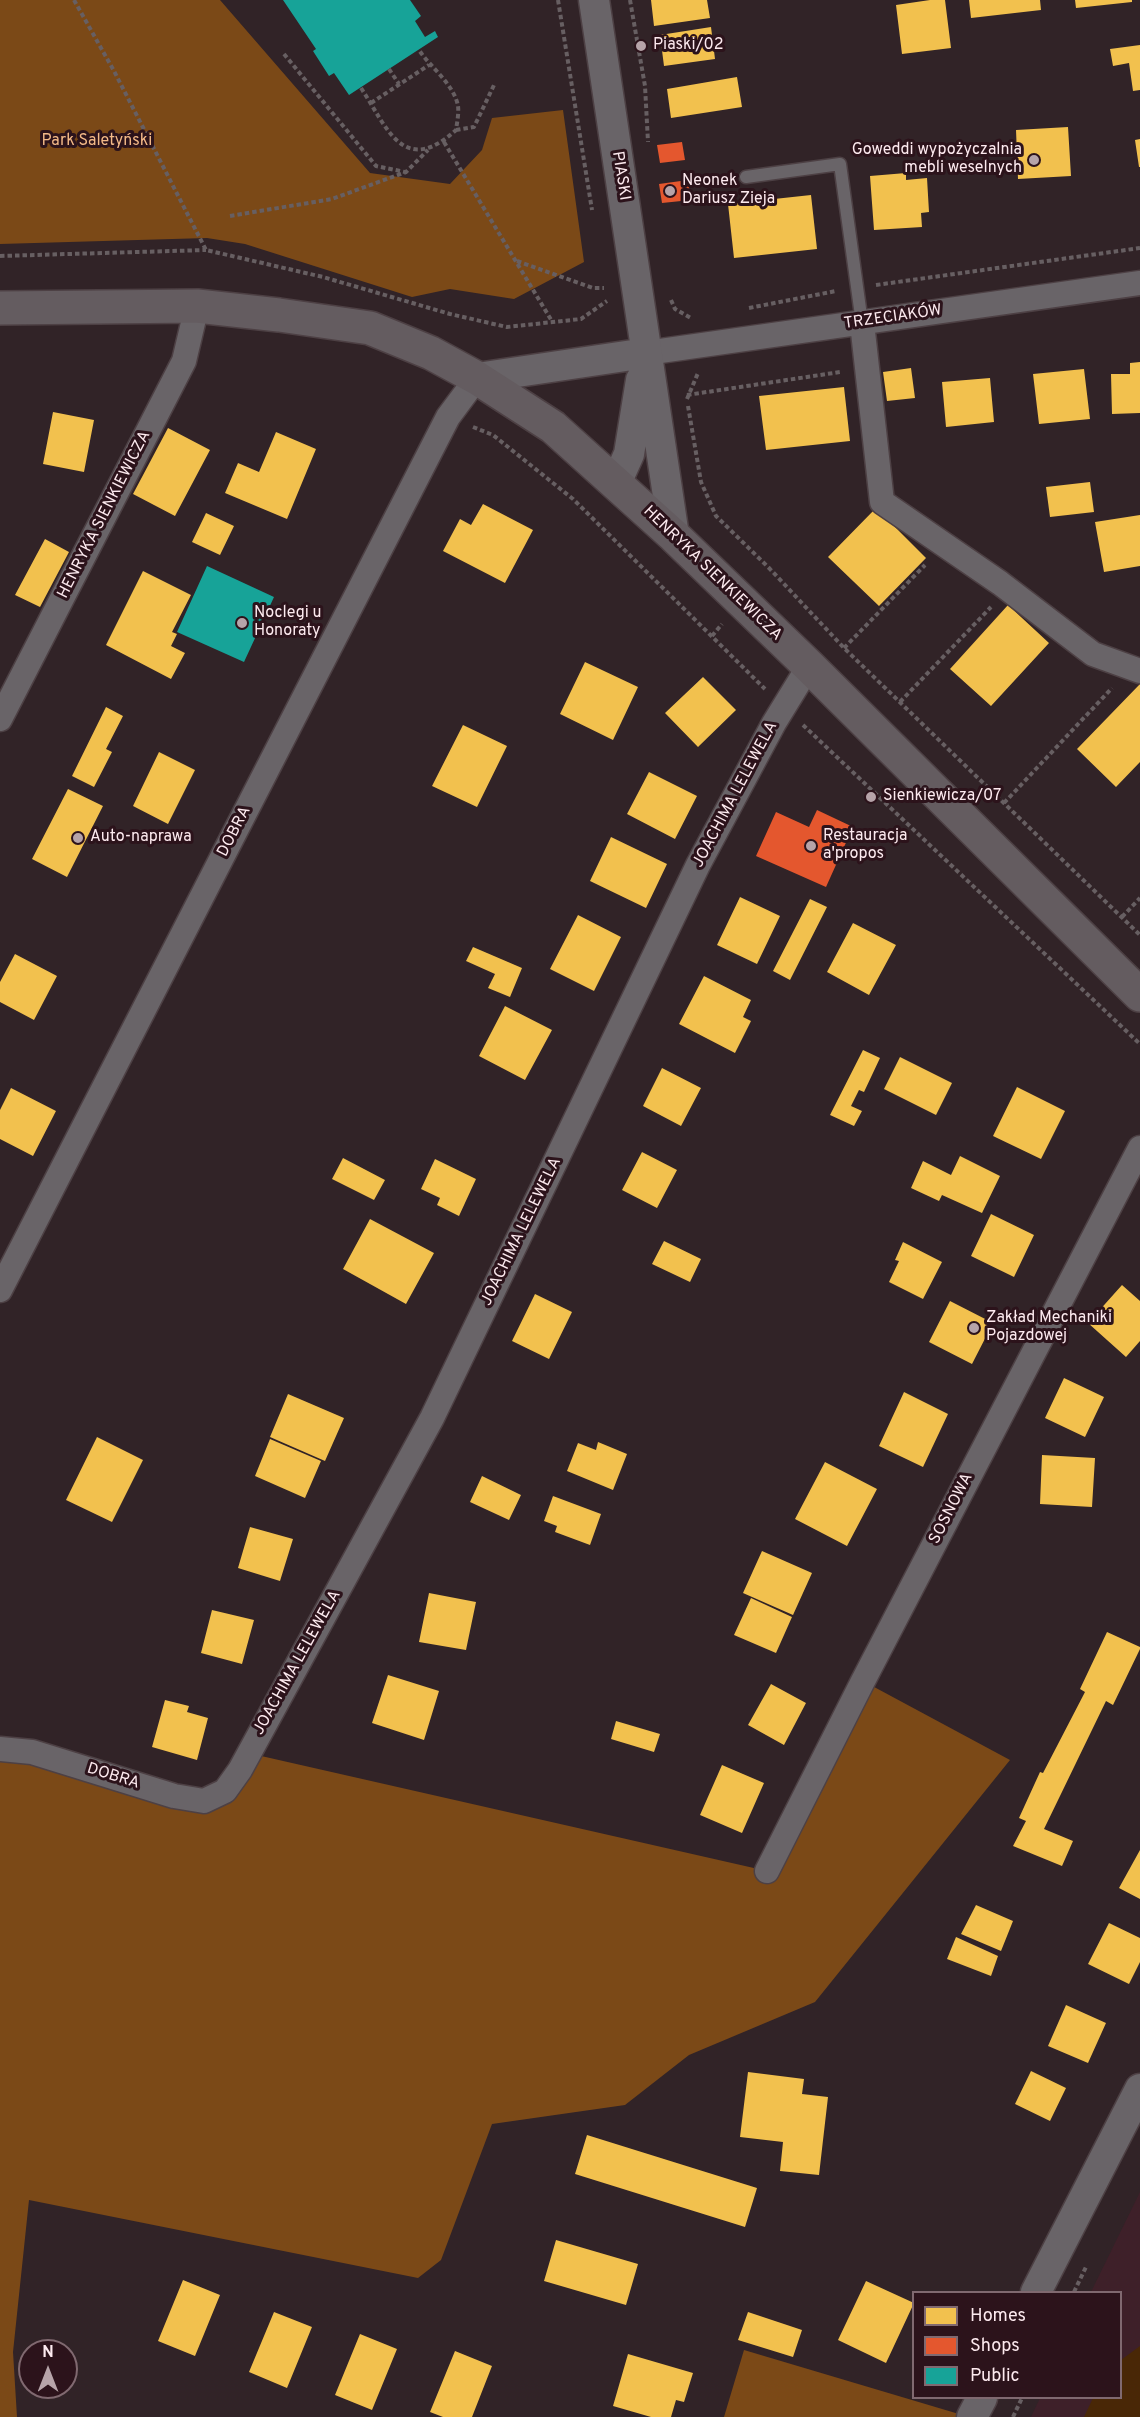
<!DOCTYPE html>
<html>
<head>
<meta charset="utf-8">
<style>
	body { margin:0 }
	#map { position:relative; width:1140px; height:2417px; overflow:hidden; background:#312327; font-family:Overpass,sans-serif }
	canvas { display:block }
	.legend { position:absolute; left:912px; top:2291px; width:210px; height:108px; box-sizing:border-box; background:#2c131b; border:2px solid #806970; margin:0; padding:8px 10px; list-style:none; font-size:18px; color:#fdeaef }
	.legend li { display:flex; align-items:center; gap:12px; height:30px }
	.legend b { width:30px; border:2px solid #806970 }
	.north { position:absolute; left:18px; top:2339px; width:60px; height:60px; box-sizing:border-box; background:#2c131b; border:2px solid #806970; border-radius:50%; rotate:0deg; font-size:16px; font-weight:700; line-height:24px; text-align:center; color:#fdeaef }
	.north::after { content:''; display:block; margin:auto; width:21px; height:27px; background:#b6a4a9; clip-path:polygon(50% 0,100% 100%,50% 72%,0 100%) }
</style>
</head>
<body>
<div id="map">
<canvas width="1140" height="2417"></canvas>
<ul class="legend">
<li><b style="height:16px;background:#f2c14e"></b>Homes</li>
<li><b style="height:16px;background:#e4572e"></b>Shops</li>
<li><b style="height:16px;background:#17a398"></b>Public</li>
</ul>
<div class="north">N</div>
</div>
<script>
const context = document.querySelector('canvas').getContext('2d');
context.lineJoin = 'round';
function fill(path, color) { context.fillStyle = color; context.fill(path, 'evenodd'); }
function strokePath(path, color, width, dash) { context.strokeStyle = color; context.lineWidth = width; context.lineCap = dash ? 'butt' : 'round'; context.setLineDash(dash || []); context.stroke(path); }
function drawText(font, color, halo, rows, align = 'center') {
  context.font = font + ' Overpass,sans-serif'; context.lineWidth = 6; context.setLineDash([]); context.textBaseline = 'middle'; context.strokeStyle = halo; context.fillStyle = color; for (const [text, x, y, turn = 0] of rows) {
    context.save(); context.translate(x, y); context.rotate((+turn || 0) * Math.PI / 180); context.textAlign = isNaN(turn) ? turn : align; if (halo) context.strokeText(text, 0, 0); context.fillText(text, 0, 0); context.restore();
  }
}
const built = new Path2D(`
	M1140 2192V2417H1031L1040 2398H1120V2292H1091Z`);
const green = new Path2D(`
	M1140 2346V2417H1084L1093 2398H1120L1121 2360Z`);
const forest = new Path2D(`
	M0 0H220L370 173 450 184 482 150 492 118 563 110 584 262 514 299 450 289 412 297 245 244 207 238 0 244Z
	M863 1681 1010 1760 815 2002 689 2055 625 2105 492 2124 441 2260 418 2278 29 2200 13 2352 17 2417H0V1749L204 1801 248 1753 767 1871Z
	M744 2350 969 2417H724Z`);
const homes = new Path2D(`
	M651 0H707L710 18 654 26Z
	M930 0H945L951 48 902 54 896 5Z
	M969 0H1040L1041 10 971 18Z
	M1075 0H1132V2L1076 8Z
	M711 27 715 59 664 66 660 35Z
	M1140 45V90L1133 91 1129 63 1113 66 1110 49Z
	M737 77 742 107 671 118 667 89Z
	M1068 127 1071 176 1018 179 1016 130Z
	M1140 139V167H1139L1135 140Z
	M906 173V180L927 178 929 212 921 213 922 227 874 230 870 176Z
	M811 195 817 249 734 258 728 204Z
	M1140 362V413L1112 414 1111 374H1130V363Z
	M911 368 915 398 887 401 883 372Z
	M1084 369 1090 419 1039 424 1033 374Z
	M990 378 994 422 946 427 942 382Z
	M844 387 850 441 766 450 759 396Z
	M53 412 94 420 84 472 43 464Z
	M168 428 210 450 175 516 133 494Z
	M276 432 316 449 287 519 225 493 238 463 259 472Z
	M1090 482 1094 512 1050 517 1046 487Z
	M483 504 533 530 505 583 443 551 460 519 471 525Z
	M876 508 926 558 879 606 828 557Z
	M206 513 234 526 220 555 192 542Z
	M1140 515V566L1104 572 1095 522Z
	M45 539 69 552 40 607 15 595Z
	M143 571 191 595 172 632 177 634 171 646 185 653 171 679 106 645Z
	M1008 605 1049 643 991 706 950 669Z
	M585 662 638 687 613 740 560 714Z
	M703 677 736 710 698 747 665 713Z
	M1140 684V762L1116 787 1077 749Z
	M106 707 123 716 106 749 112 752 94 787 72 776Z
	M463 725 507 746 477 807 432 786Z
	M159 752 195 770 168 824 133 806Z
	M649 772 697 796 675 839 627 814Z
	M68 789 103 806 67 877 32 859Z
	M611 837 667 864 646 908 590 881Z
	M740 897 780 916 757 964 717 945Z
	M810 899 827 907 790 980 773 971Z
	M578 915 621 937 594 991 550 969Z
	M853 923 896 945 869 995 827 972Z
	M473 947 522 968 510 997 488 988 495 974 466 961Z
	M15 954 57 976 34 1020 0 1002V982Z
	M704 976 751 1000 743 1017 751 1021 735 1053 679 1024Z
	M505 1006 552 1030 525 1080 479 1056Z
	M863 1050 880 1058 864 1092 859 1090 851 1106 862 1111 854 1126 830 1115Z
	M900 1057 952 1083 936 1115 884 1089Z
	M662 1068 701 1088 681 1126 643 1106Z
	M1017 1087 1065 1111 1041 1159 993 1136Z
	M11 1088 56 1111 33 1156 0 1139V1110Z
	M642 1152 677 1170 657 1208 622 1190Z
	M960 1156 1000 1176 982 1213 942 1195 939 1201 911 1188 923 1161 951 1175Z
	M343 1158 385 1180 374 1200 332 1179Z
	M435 1159 476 1179 459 1216 437 1205 440 1198 421 1189Z
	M991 1214 1034 1235 1014 1277 971 1256Z
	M370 1219 434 1253 406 1304 343 1269Z
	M664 1241 701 1259 690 1282 652 1264Z
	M903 1242 942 1262 923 1299 889 1282 899 1261 895 1260Z
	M1122 1285 1140 1301V1341L1126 1357 1088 1323Z
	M535 1294 572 1312 549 1359 512 1341Z
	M950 1301 993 1323 972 1364 929 1342Z
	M1064 1378 1104 1397 1085 1437 1045 1418Z
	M904 1392 948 1414 923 1467 879 1446Z
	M288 1394 344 1418 325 1461 270 1437Z
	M97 1437 143 1460 112 1522 66 1500Z
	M270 1439 321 1461 305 1498 255 1476Z
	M598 1442 627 1454 613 1490 567 1471 578 1443 596 1450Z
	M1042 1455 1095 1458 1092 1507 1040 1504Z
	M825 1462 877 1489 847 1546 795 1519Z
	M482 1476 521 1495 509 1520 470 1502Z
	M553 1496 601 1514 590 1545 555 1532 557 1526 544 1521Z
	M250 1527 293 1539 280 1581 238 1568Z
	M762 1551 812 1573 793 1615 743 1593Z
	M429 1593 476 1602 466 1650 419 1642Z
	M751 1598 792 1617 776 1653 734 1635Z
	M212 1610 254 1620 242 1664 201 1653Z
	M1107 1632 1140 1647V1649L1113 1705 1106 1701 1044 1829 1073 1841 1062 1866 1013 1846 1026 1821 1019 1818 1040 1772 1043 1773 1085 1692 1080 1689Z
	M388 1675 439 1691 424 1740 372 1723Z
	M771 1684 806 1703 784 1745 748 1725Z
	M165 1700 189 1706 187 1712 208 1718 197 1760 152 1747Z
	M616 1721 660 1734 654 1752 611 1739Z
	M722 1765 764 1783 742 1833 700 1815Z
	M1140 1850V1899L1119 1888Z
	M976 1905 1013 1921 1001 1951 961 1934Z
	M1109 1923 1140 1938V1962L1129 1984 1088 1964Z
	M956 1937 998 1956 991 1976 947 1959Z
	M1066 2005 1106 2023 1088 2063 1048 2046Z
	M1031 2071 1066 2088 1050 2121 1015 2104Z
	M748 2072 804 2079 802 2094 828 2097 819 2175 780 2171 783 2142 740 2137Z
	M587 2135 757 2188 745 2227 575 2174Z
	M556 2240 638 2264 626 2305 544 2281Z
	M183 2280 220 2295 195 2356 158 2341Z
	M866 2281 914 2303 886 2363 838 2340Z
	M274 2312 312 2327 287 2388 249 2372Z
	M748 2312 802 2330 793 2357 738 2340Z
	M360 2334 397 2349 372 2410 335 2395Z
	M455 2351 492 2366 472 2417H443L430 2412Z
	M628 2354 693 2373 684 2402 676 2400 671 2417H651L613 2406Z`);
const shops = new Path2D(`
	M682 142 685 160 660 163 657 145Z
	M688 180 691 200 662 203 659 184Z
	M817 810 853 827 826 887 756 856 776 812 809 827Z`);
const public = new Path2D(`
	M283 0H410L421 16 415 21 425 37 435 31 438 37 349 95 334 73 329 76 313 51 316 49Z
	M207 566 274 597 244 662 177 632Z`);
const path = new Path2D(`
	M74 0 114 71 206 250 323 277 450 314 507 327 581 319 607 301
	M558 0 592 210
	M630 0 645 86 648 142
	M284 54 376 166 405 172
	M389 69 399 84
	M361 88C387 127 403 178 456 130 457 123 459 113 458 106 454 84 430 67 419 50
	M371 103 429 65
	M456 130 474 127 494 85
	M444 142 553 323
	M230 216 332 199 406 172 428 150
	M0 256 206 250
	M517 261 593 288H604
	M876 285 1140 248
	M671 300 675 309 691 318
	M749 308 836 291
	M687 395 840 372
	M687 399 698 373
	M688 406 701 482 716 516 770 569 844 648 1140 935
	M473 427 493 435 573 499 765 689
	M712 636 722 624
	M844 648 925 565
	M900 702 991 607
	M803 725 1140 1044
	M1004 803 1112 688
	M1122 917 1140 898
	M1074 2292 1086 2267
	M1013 2417 1022 2398`);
const service = new Path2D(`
	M746 177 840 164 862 323`);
const minor = new Path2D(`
	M862 323 882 502 1000 583 1093 654 1140 671
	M646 353 1140 283
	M0 719 184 361 197 306
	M0 1290 448 417 477 378
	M0 1749 32 1752 174 1796 204 1801 225 1791 240 1770 432 1418 698 865 774 723 809 666
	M767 1871 863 1681 1140 1148`);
const tertiary = new Path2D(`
	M594 0 674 536
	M477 378 646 353
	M616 483 629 454 641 380
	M1036 2292 1140 2089
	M972 2417 982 2398`);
const secondary = new Path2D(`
	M0 308 197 306 279 315 370 328 431 353 477 378 553 427 674 536 809 666 1140 995`);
const markers = [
	[641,46,6,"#b6a4a9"],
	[1034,160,6,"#b6a4a9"],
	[670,191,6,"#b6a4a9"],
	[242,623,6,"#b6a4a9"],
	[871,797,6,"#b6a4a9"],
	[78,838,6,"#b6a4a9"],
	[811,846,6,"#b6a4a9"],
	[974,1328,6,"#b6a4a9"]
];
const poiNames = [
	["Piaski/02",653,46],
	["Goweddi wypożyczalnia",1022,151,"right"],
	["mebli weselnych",1022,169,"right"],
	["Neonek",682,182],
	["Dariusz Zieja",682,200],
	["Noclegi u",254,614],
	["Honoraty",254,632],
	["Sienkiewicza/07",883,797],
	["Restauracja",823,837],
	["a'propos",823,855],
	["Auto-naprawa",90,838],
	["Zakład Mechaniki",986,1319],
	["Pojazdowej",986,1337]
];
const parkNames = [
	["Park Saletyński",97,142]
];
const streetNames = [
	["PIASKI",620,176,81],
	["TRZECIAKÓW",893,318,-8],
	["HENRYKA SIENKIEWICZA",105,515,-63],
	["HENRYKA SIENKIEWICZA",712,574,44],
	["JOACHIMA LELEWELA",736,795,-62],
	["DOBRA",235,832,-63],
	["JOACHIMA LELEWELA",522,1232,-64],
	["SOSNOWA",952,1509,-63],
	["JOACHIMA LELEWELA",298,1663,-61],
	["DOBRA",113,1777,17]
];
fill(built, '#3e2029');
fill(green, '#492706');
fill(forest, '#7b4917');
fill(homes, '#f2c14e');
fill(shops, '#e4572e');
fill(public, '#17a398');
strokePath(service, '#4d4044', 15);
strokePath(minor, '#4d4044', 27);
strokePath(tertiary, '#4d4044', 33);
strokePath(secondary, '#4d4044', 36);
strokePath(path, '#675f62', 4, [4.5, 3]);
strokePath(service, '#696468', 12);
strokePath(minor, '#696468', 24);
strokePath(tertiary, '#696468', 30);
strokePath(secondary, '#645c60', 33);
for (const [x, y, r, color] of markers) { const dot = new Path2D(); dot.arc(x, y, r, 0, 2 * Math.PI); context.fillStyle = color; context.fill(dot); strokePath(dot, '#2c131b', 2); }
drawText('16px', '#fdeaef', '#2c131b', poiNames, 'left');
drawText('16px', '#f4ba88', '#2c131b', parkNames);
drawText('16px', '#fdeaef', '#2c131b', streetNames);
</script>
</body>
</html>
